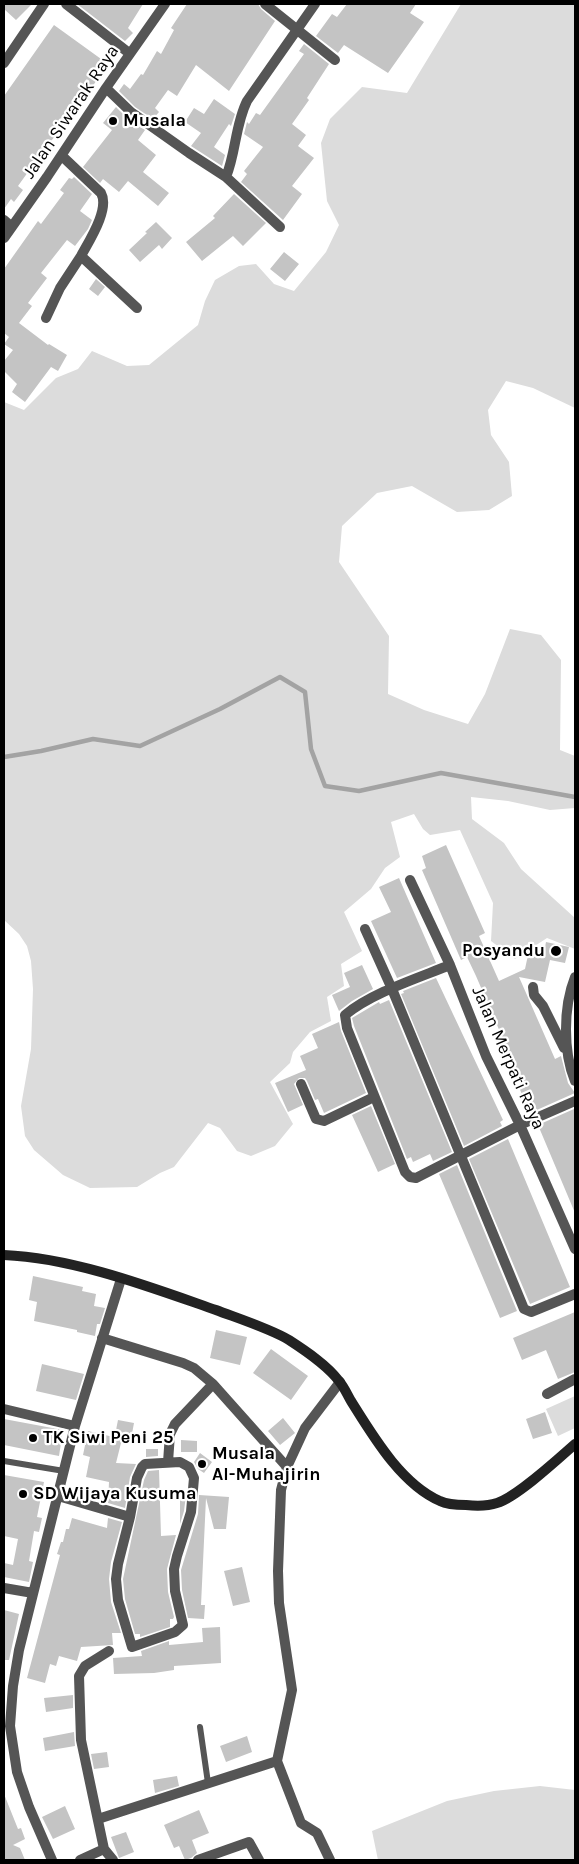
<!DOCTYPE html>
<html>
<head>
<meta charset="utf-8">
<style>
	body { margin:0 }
	#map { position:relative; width:579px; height:1864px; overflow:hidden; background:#fff; font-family:Karla,sans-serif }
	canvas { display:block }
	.frame { position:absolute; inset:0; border:5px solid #000; pointer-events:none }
</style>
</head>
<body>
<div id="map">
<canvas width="579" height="1864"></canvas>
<div class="frame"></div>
</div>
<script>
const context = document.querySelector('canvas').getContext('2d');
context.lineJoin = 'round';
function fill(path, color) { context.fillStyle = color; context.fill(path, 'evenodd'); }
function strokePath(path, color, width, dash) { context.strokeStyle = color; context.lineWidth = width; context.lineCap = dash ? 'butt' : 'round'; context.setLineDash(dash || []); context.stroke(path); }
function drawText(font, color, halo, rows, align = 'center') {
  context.font = font + ' Karla,sans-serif'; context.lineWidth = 4.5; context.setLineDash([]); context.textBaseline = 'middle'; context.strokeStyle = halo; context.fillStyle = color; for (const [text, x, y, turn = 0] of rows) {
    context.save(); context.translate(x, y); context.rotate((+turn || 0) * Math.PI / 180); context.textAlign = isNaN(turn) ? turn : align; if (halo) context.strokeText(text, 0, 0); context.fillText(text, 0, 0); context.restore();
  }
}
const green = new Path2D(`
	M461 4H575V408L533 388 506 381 488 410 491 435 509 462 512 496 489 510 457 512 412 486 377 493 342 526 339 562 389 636 388 694 424 710 468 724 485 694 510 629 541 635 561 660 560 750 575 756V808L550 810 508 801 471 797 472 819 504 843 521 869 575 918V949L547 938 515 959 491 941 493 903 460 830 430 835 423 829 414 814 391 822 400 857 385 868 371 889 344 912 362 951 341 964 344 986 327 997 331 1021 310 1032 293 1052 290 1063 270 1082 293 1124 275 1146 251 1156 237 1151 220 1128 208 1123 174 1167 160 1173 137 1187 90 1188 63 1175 34 1150 25 1136 21 1106 31 1049 33 989 31 961 27 946 19 934 4 920V402L24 410 56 378 78 369 92 351 127 366 149 365 198 325 205 301 215 280 239 266 256 264 274 284 294 291 326 252 339 225 327 201 321 143 330 119 362 87 407 93Z
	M575 1396V1428L558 1436 546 1409Z
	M540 1786 575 1790V1860H378L372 1831 447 1801 494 1791Z`);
const stream = new Path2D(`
	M4 757 41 751 93 739 140 746 220 709 280 677 305 692 311 749 325 786 359 791 441 773 575 797`);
const building = new Path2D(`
	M4 4H32L16 20 4 9Z
	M77 4H143L128 28 133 33 125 41Z
	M187 4H258L261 9 275 21 229 91 196 65 177 96 168 90 155 108 159 112 153 119 135 107 119 91 124 84 130 89 141 74 143 75 157 51 161 54 174 30 171 28Z
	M347 4H416L410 13 424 22 388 73 344 45 338 53 316 36 332 14 337 17Z
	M54 25 108 64 85 97 86 98 74 111 65 124 47 146 53 150 44 163 38 158 18 186 23 190 14 202 11 199 4 209V96Z
	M304 44 329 64 307 98 309 100 292 124 306 135 298 146 314 158 292 186 302 194 283 220 241 182 247 174 244 171 263 147 244 134 247 122 249 124 256 113 260 115 304 54 299 51Z
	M214 99 235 114 231 126 229 124 214 147 225 155 222 166 191 146 201 133 185 122 194 108 204 114Z
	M116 107 127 118 145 130 138 140 156 155 143 172 169 193 158 206 128 181 119 192 103 179 100 183 83 167 112 130 103 123Z
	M74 177 92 194 80 211 92 220 88 229 75 246 67 240 41 273 47 278 28 303 32 306 19 323 48 345 49 344 67 355 58 371 51 367 25 402 12 392 17 384 4 371V361L13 350 4 344 9 337 4 333V269L38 221 41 224 64 193 60 190 69 178 72 179Z
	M234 194 266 223 243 246 233 236 202 261 186 242 215 218 213 216Z
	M156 222 172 238 162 249 159 245 140 262 129 250 147 233 145 232Z
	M284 252 299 264 285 281 270 269Z
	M96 279 105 287 98 296 89 289Z
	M446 845 485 933 479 936 499 981 525 969 528 955 543 958 546 942 569 947 565 963 550 960 545 982 519 977 555 1059 561 1056 568 1083 575 1093 530 1113 518 1085 522 1083 476 976 467 957 461 960 422 870 426 868 422 856Z
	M399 878 436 963 397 978 371 921 391 912 379 887Z
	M362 965 373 989 352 1001 339 1011 332 995 350 987 344 973Z
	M436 978 503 1120 500 1122 502 1126 464 1146 401 994 404 993 403 991Z
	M389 1000 452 1152 433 1161 430 1154 413 1162 411 1157 407 1159 354 1026 352 1018 379 1002 380 1004Z
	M339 1022 341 1031 366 1093 324 1113 318 1099 315 1100 307 1081 305 1078H299L294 1084 303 1105 288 1112 275 1083 306 1070 300 1056 318 1048 312 1034Z
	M371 1106 395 1164 378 1172 352 1115Z
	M574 1109 575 1112V1213L538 1125Z
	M508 1139 570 1287 530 1304 469 1159Z
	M457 1165 517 1311 500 1318 439 1174Z
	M33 1276 83 1287 82 1291 96 1294 94 1306 105 1308 100 1324H97L95 1336 77 1332V1330L34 1321 37 1302 29 1300Z
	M575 1312V1372L558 1379 546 1350 522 1360 513 1338Z
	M216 1330 247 1337 240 1365 210 1358Z
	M271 1349 308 1376 291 1400 253 1373Z
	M42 1364 84 1374 76 1400 36 1391Z
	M545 1412 552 1433 533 1439 526 1419Z
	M283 1418 295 1433 280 1445 268 1431Z
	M4 1419 63 1430 59 1456 4 1445Z
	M118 1420 134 1423 131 1439 115 1435Z
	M88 1431 122 1439 116 1463 136 1464 130 1477 125 1508 108 1503 109 1482 86 1477 90 1457 83 1455Z
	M181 1440 197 1441V1452H181Z
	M146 1449H158V1456L146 1457Z
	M200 1453 212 1462 204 1473 198 1469 194 1462Z
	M159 1470 161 1536 176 1535 167 1569 168 1592 174 1617 173 1619H170V1627L140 1637V1634H135L125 1599 123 1579 144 1480 148 1471Z
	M4 1475 44 1482 37 1517 42 1518 39 1532 34 1531 29 1561 33 1562 29 1582 4 1577V1563L13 1565 18 1539 4 1536Z
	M180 1495H186L184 1511 180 1524Z
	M199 1495 229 1497 226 1529H214L206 1498 201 1605H205L204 1619 188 1618 182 1590 181 1570 198 1514Z
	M72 1518 107 1528 108 1518 122 1522 111 1562 109 1579 111 1602 121 1633H112L113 1645 81 1647 77 1661 59 1656 56 1666 50 1664 45 1683 27 1678 60 1555 57 1554 61 1542H63L66 1529H69Z
	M242 1567 250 1602 233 1606 224 1571Z
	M4 1610 19 1614 9 1660H4Z
	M220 1627 221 1663 174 1666V1670L154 1673 114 1674 113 1658 142 1656 141 1651 169 1641V1645L203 1642 202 1628Z
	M73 1695V1708L46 1712 44 1698Z
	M74 1732 75 1746 45 1751 43 1738Z
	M247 1736 252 1752 226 1762 220 1746Z
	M107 1752 109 1767 94 1769 91 1754Z
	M177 1776 179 1786 155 1793 153 1780Z
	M4 1794 18 1829 21 1828 25 1839 13 1845 20 1848 25 1860H4Z
	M65 1806 75 1829 53 1839 42 1817Z
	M199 1810 209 1833 192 1840 197 1853 191 1858 185 1860 179 1846 174 1848 164 1825Z
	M126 1832 134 1852 119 1858 111 1837Z`);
const lane = new Path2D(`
	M4 1461 64 1471
	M200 1727 208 1783`);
const street = new Path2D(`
	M66 4 129 53
	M265 4 335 60
	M4 63 44 4
	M106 88 131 112 189 153 226 177 280 227
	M62 156 101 193C110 209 89 241 81 256L137 308
	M226 177C236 153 235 125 247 101L315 4
	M4 220 12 227
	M4 238 47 177 106 88 165 4
	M46 318 60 288 81 256
	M410 880 450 965 486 1056 520 1125 575 1249
	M365 929 392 989 524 1309 531 1312 575 1294
	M450 965C418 978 371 993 345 1015L347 1028 405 1172 410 1177 416 1178 520 1125 575 1101
	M575 977C563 1007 563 1052 575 1081
	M533 987 534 995 543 1006 564 1048
	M301 1084 316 1119 324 1121 374 1097
	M102 1338 183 1363 194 1368 213 1384 287 1467
	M547 1394 575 1379
	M4 1409 75 1426
	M168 1462 170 1434 175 1424 213 1384
	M180 1462 189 1467 194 1478 191 1512 177 1556 174 1569 175 1591 183 1625 175 1632 132 1647 118 1600 116 1579 118 1564 130 1517 137 1478 142 1467 145 1464Z
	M58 1496 130 1517
	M4 1588 33 1593
	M109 1651 85 1666 79 1676 81 1740 104 1849 113 1860
	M277 1761 292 1690 279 1603 278 1571 281 1490 287 1467 305 1428 340 1382
	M98 1819 277 1761 301 1823 317 1833 330 1860
	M52 1860 29 1807 17 1772 10 1726 13 1686 19 1650 75 1426 121 1279
	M80 1860 104 1849
	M198 1860 249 1842 259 1860`);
const secondary = new Path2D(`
	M4 1255C74 1258 150 1287 216 1310 237 1318 271 1329 289 1340 306 1351 327 1365 339 1381 344 1387 347 1394 351 1401 373 1436 401 1484 440 1501 448 1505 458 1505 466 1505 476 1506 488 1506 497 1503 517 1497 558 1459 575 1444`);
const markers = [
	[113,121,5,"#000"],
	[556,951,6,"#000"],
	[33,1438,5,"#000"],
	[202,1464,5,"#000"],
	[23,1494,5,"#000"]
];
const streetNames = [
	["Jalan Siwarak Raya",71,112,-56],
	["Jalan Merpati Raya",508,1058,66]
];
const poiNames = [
	["Musala",123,121],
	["Posyandu",545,951,"right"],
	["TK Siwi Peni 25",43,1438],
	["Musala",212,1454],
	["Al-Muhajirin",212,1475],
	["SD Wijaya Kusuma",33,1494]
];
fill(green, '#dcdcdc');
strokePath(stream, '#a3a3a3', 4.5);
fill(building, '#c4c4c4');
strokePath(lane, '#555', 6);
strokePath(street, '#555', 10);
strokePath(secondary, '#222', 10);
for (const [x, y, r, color] of markers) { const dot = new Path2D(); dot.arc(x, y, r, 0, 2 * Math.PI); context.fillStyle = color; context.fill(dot); strokePath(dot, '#fff', 2); }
drawText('18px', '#000', '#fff', streetNames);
drawText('bold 18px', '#000', '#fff', poiNames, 'left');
</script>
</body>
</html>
